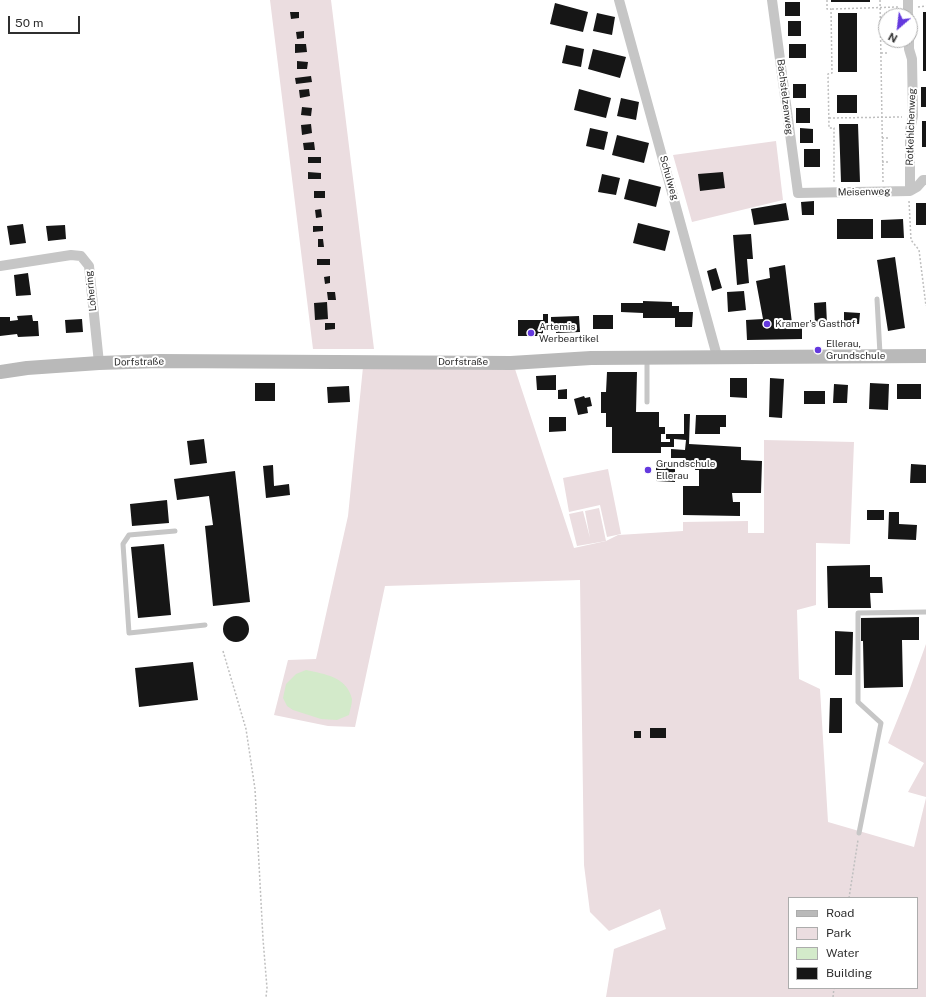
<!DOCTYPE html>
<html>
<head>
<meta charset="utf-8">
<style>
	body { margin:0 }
	#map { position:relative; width:926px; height:997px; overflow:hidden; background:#fff; font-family:"Public Sans",sans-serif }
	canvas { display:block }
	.legend { position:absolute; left:788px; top:897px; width:130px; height:92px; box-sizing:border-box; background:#fff; border:1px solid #acacac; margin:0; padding:5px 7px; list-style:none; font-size:12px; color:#2f2f2f }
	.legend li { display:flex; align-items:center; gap:8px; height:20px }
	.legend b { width:20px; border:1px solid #acacac }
	.north { position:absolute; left:878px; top:8px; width:40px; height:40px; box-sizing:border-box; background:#fff; border:1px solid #acacac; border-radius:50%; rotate:208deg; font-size:11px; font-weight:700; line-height:16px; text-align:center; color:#2f2f2f }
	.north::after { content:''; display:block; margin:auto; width:14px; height:18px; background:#6439de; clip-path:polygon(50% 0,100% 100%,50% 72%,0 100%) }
	.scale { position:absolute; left:8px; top:16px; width:72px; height:18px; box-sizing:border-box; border:2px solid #2f2f2f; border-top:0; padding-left:5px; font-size:12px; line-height:14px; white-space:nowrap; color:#2f2f2f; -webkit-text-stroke:3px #fff; paint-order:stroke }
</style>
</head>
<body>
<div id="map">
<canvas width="926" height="997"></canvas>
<ul class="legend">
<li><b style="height:5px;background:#b9b9b9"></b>Road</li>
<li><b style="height:11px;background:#ebdde0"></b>Park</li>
<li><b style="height:11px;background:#d3eaca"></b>Water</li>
<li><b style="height:11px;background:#161616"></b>Building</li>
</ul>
<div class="north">N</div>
<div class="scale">50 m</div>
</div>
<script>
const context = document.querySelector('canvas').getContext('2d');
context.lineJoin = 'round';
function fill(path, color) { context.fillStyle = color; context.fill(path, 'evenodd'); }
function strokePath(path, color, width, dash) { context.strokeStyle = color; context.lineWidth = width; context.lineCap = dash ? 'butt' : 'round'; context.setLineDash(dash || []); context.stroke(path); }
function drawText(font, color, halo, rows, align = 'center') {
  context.font = font + ' "Public Sans",sans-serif'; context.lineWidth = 4; context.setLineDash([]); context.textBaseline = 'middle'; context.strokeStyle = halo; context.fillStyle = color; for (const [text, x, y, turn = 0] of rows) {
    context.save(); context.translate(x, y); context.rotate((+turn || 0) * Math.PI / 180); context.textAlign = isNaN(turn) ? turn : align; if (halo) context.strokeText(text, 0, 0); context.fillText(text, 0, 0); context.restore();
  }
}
const green = new Path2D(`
	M270 0H331L374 349H313Z
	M776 141 783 200 692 222 673 155Z
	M514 366 574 548 606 541 618 535 683 531V522L748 521V533H764V440L854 442 850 544 816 543V605L797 610 799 679 820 689 828 822 914 847 926 798V997H606L614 949 666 929 660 909 609 931 590 912 584 865 580 580 385 586 355 727 328 726 274 715 288 660 316 659 348 516 363 367ZM789 898H917V988H789Z
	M608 469 621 534 607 537 600 505 569 512 563 478Z
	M599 508 606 541 577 546 569 514 583 511 590 538 585 511Z
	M926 644V797L908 792 924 763 888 743 909 691Z`);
const water = new Path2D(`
	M306 670C325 674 347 677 352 699 352 704 350 710 349 715L337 720 321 719 293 710 287 706 283 698 286 684 296 674Z`);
const building = new Path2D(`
	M831 0H870V2H831Z
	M785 2H800V16H785Z
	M555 3 588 12 583 32 550 24Z
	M290 12H299V18L291 19Z
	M923 12H926V71H923Z
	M597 13 615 17 612 35 593 31Z
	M838 13H857V72H838Z
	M788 21H801V36H788Z
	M304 31V38L297 39 296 32Z
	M295 44H306L307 52 295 53Z
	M789 44H806V58H789Z
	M566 45 584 49 581 67 562 63Z
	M593 49 626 57 620 78 588 69Z
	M297 61 308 62 307 69H297Z
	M311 76 312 82 296 84 295 78Z
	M793 84H806V98H793Z
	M921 87H926V107H921Z
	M309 89 310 96 300 98 299 90Z
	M579 89 611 98 606 118 574 110Z
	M837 95H857V113H837Z
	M621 98 639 102 636 120 617 116Z
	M302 107 312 108 311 116 301 115Z
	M796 108H810V123H796Z
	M922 121H926V147H922Z
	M311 124 312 133 302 135 301 125Z
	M839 124H858L860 182H841Z
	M590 128 608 132 604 150 586 146Z
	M800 128 813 129V143H800Z
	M617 135 649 143 644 163 612 155Z
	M314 142 315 150H304L303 143Z
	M804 149H820V167H804Z
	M308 157H321V163H308Z
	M308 172 321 173V179H308Z
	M723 172 725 188 700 191 698 174Z
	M602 174 620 178 616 195 598 192Z
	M629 179 661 187 656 207 624 199Z
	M314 191H325V198H314Z
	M814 201V215H802L801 202Z
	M786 203 789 220 754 225 751 209Z
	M916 203H926V225H916Z
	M321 209 322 217 316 218 315 210Z
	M837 219H873V239H837Z
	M903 219 904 238H881V220Z
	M638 223 670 231 665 251 633 243Z
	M23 224 26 243 10 245 7 226Z
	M65 225 66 239 48 241 46 226Z
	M313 226H323V231L313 232Z
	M751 234 753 259H747L749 283 737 285 733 235Z
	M318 239H323L324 247H318Z
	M895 257 905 328 888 331 877 260Z
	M317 259H330V265H317Z
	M785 265 792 323 802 322V339L747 340 746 320 763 319 756 281 770 278 769 268Z
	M716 268 722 288 712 291 707 271Z
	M28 273 31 295 16 296 14 275Z
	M330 276V283L325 284 324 277Z
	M744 291 746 310 728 312 727 292Z
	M327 292H335L336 300H328Z
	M643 301 672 302V306H679V312H693L692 327H675V318H643V313L621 312V303H643Z
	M327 302 328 319 315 320 314 303Z
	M826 302 827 324 815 325 814 303Z
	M844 312 860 313 859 324 844 323Z
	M543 314H548V327H543V336H518V320H543Z
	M32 315 33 321H38L39 336 18 337 17 334 0 336V317H10V321L18 320 17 316Z
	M593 315H613V329H593Z
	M579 316 580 332 556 333V327H551V317Z
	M82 319 83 332 66 333 65 320Z
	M325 323H335V329L325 330Z
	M607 372H637L636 412H659V427H665V434H661V442H670V439H666V434H684V414H690L689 444 741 447V460L762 461 761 493H732L733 502H740V516L683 515V486H699V470H695L696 464H685V458H671V449L685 450 686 440 674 439V447H661V453H612V427H606V413H601V392H606Z
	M556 375V390H537L536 376Z
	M730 378H747V398L730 397Z
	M770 378 784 379 782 418 769 417Z
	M255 383H275V401H255Z
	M870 383 889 384 888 410 869 409Z
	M834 384 848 385 847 403H833Z
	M897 384H921V399H897Z
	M349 386 350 402 328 403 327 387Z
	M567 389V399H558V390Z
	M804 391H825V404H804Z
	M584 396 585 398 590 397 592 406 587 407 588 413 578 415 574 399Z
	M696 415H726V427H720V434H695Z
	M549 417H566V431L549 432Z
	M204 439 207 463 190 465 187 441Z
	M656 463H675V482L656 481Z
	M911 464 926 465V483H910Z
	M273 465 274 486 289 484 290 495 266 498 263 466Z
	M235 471 250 602 213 606 205 526 213 525 209 496 177 500 174 479Z
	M167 500 169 523 132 526 130 504Z
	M867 510H884V520H867Z
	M889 512H899V524L917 525 916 540 888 539Z
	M164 544 171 615 138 618 131 547Z
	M870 565V577H882L883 593H870L871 608H828L827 566Z
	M223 629a13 13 0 1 1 26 0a13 13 0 1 1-26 0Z
	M919 617V640H902L903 687 864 688 863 641H861V618Z
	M835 631 853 632 852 675H835Z
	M193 662 198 700 139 707 135 668Z
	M830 698H842V733H829Z
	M650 728H666V738H650Z
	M634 731H641V738H634Z`);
const path = new Path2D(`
	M827 0V9H831L832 73 828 74 829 128H834V183
	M880 0 883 182
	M918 7 926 6
	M832 9 898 7
	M881 27H886
	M881 53H887
	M829 118 902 117
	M882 138H889
	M882 162H890
	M909 201 911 240 919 250 926 306
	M223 651 246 729 255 789 263 939 267 988 266 997
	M849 898 858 840
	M833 997 834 988`);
const lane = new Path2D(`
	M877 299 880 354
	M647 359V402
	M175 531 129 535 123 544 129 633 205 625
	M859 833 881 723 858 702V613L926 612`);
const street = new Path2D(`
	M619 0 717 356
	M772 0 798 193 910 191 917 187 923 180H926
	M908 0V16
	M909 40V49L912 59 913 116 910 130V191
	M0 266 71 255 81 256 89 266 99 363`);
const secondary = new Path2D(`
	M0 372 27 368 99 363 159 361 511 363 591 358 926 356`);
const markers = [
	[767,324,4,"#6439de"],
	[531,333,4,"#6439de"],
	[818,350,4,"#6439de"],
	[648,470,4,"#6439de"]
];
const streetNames = [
	["Bachstelzenweg",785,97,83],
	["Rotkehlchenweg",911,127,-88],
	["Schulweg",669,178,74],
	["Meisenweg",864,192,-1],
	["Lohering",91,291,-96],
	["Dorfstraße",139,362,-1],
	["Dorfstraße",463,362]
];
const poiNames = [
	["Kramer's Gasthof",775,324],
	["Artemis",539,327],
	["Werbeartikel",539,339],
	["Ellerau,",826,344],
	["Grundschule",826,356],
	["Grundschule",656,464],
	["Ellerau",656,476]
];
fill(green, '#ebdde0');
fill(water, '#d3eaca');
fill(building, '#161616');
strokePath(path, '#bfbfbf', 1.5, [2, 2]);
strokePath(lane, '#c6c6c6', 5);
strokePath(street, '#c6c6c6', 10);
strokePath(secondary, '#b9b9b9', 14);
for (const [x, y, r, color] of markers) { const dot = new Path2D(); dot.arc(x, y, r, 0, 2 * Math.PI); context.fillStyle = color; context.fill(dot); strokePath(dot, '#fff', 1.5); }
drawText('10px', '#2f2f2f', '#fff', streetNames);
drawText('10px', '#2f2f2f', '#fff', poiNames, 'left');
</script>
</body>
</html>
